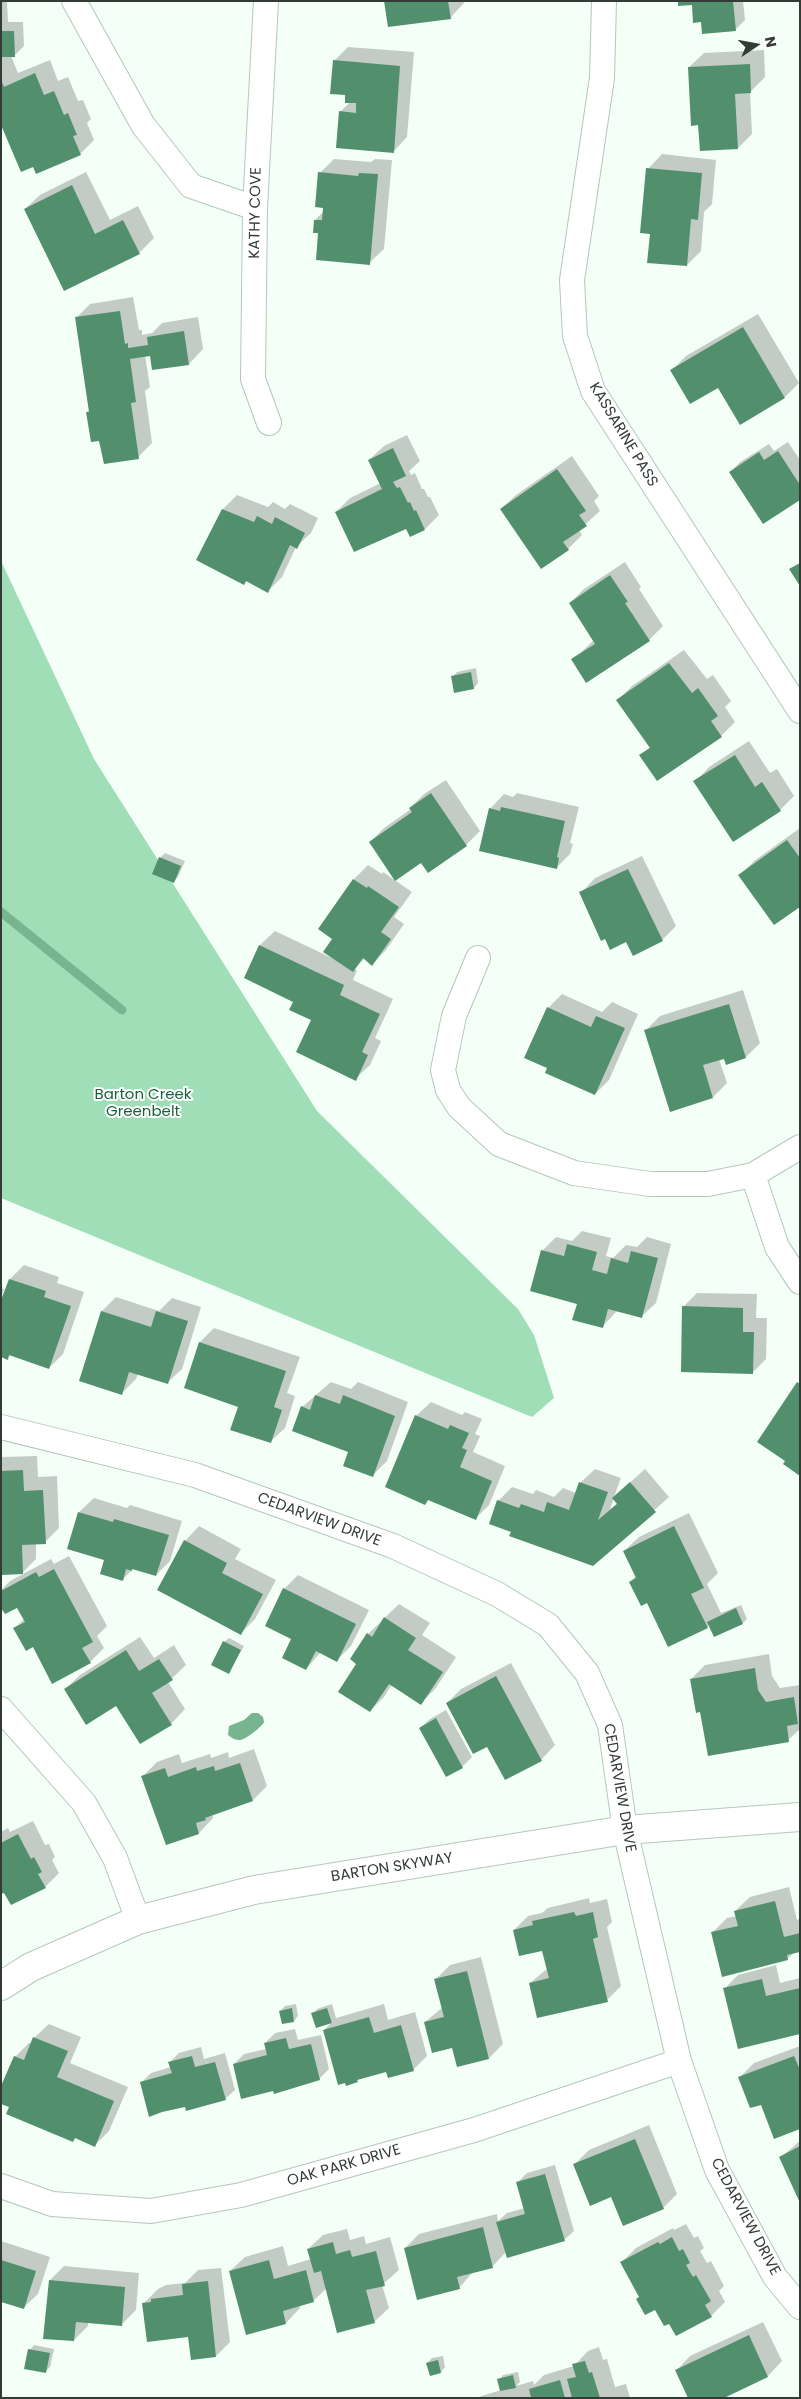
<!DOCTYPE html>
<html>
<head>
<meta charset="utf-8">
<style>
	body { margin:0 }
	#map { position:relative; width:801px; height:2399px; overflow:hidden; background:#f3fff7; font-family:Poppins,sans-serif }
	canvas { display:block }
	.frame { position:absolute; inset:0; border:2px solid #333b36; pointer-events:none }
	.north { position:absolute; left:731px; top:20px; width:50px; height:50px; -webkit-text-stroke:4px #fff; paint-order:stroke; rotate:78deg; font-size:14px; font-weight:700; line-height:20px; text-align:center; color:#333b36 }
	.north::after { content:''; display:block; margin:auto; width:18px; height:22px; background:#333b36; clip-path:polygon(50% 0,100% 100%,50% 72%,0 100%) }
</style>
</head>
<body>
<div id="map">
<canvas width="801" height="2399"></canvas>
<div class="frame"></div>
<div class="north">N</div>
</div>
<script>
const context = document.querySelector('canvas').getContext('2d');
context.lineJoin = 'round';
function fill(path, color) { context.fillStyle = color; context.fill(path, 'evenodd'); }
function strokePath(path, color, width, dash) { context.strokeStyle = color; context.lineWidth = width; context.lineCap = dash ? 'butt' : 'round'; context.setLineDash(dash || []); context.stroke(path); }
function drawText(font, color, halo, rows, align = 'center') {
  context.font = font + ' Poppins,sans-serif'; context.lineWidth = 4; context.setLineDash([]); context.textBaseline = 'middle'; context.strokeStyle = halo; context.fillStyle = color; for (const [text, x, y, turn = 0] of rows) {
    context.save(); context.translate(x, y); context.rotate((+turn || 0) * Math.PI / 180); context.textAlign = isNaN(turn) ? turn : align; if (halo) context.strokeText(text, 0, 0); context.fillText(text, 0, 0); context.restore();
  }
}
const forest = new Path2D(`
	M1 561 94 759 317 1111 518 1309 534 1335 554 1398 532 1417 1 1198Z`);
const water = new Path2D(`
	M252 1713H258L263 1717 264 1722C262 1727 244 1741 239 1740 234 1740 231 1737 228 1735L229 1726 244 1720Z`);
const shadow = new Path2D(`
	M1 1H7L8 22H23L24 46 14 56H11L18 73 50 60 58 81 68 77 78 101 83 100 91 119 87 123 94 140 80 154 1 121Z
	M385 1H464V3L450 18Z
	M679 1H743L745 20 735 30 693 3Z
	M348 47 414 52 407 137 393 152 340 112 350 102 334 61Z
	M764 50 765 77 750 92 752 134 738 148 699 124 689 67 704 53Z
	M662 154 716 160 712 204 704 212 701 251 687 265 651 233 648 169Z
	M334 159 371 162 375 159 392 160 384 249 369 263 320 232 315 220 324 211 320 173Z
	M86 172 110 220 138 206 154 238 139 253 65 289 25 209 40 195Z
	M133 297 139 330H142V335L152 333 162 323 198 317 203 349 189 364 151 354 145 355 150 387 145 391 152 443 138 457 100 440 87 412 90 410 76 318 90 304Z
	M758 314 799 383 785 397 718 386 672 370 686 356Z
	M407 435 420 461 409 471 411 475 415 473 422 489H424L428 497H430L439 515 425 529 410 536 406 527 336 512 350 498 381 483 369 460 384 446Z
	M788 442 800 460V499L731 472 740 462 769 444 774 451Z
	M572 456 599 496 594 501 600 511 579 530 582 535 568 549 501 509 516 495Z
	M237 495 268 507 273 502 285 509 290 504 318 518 311 533 296 547 282 577 268 591 247 580 244 583 197 560 223 509Z
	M625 562 641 587 639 589 663 626 649 640 573 660 594 640 570 603 584 589Z
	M684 650 707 679 713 675 731 701 725 707 735 722 721 736 641 755 650 747 618 700 632 686Z
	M476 668 478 683 474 688 452 677 457 672Z
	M749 741 770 773 777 769 794 796 780 810 733 841 695 782 709 767Z
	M446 780 480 831 466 845 422 861 370 842 384 828 411 809 410 808 424 794Z
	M517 793 579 807 570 843 573 844 570 854 556 868 490 809 504 794 513 797Z
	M800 828V905L740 875 754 861Z
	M165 853 185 861 178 877 173 882 160 858Z
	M642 856 676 926 662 940 627 941 581 893 595 878Z
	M368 865 382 874 383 872 412 892 394 917 404 924 386 950 372 964 365 958 354 969 357 970 353 980 393 999 375 1038 381 1041 370 1065 355 1079 313 1020 295 1001 245 977 260 945 275 931 334 959V939L320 929 354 879Z
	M743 990 760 1043 746 1057 726 1063 725 1057 719 1059 727 1083 713 1097 646 1030 660 1016Z
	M562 994 602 1012 612 1002 638 1014 609 1080 595 1094 548 1068V1008Z
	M582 1231 611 1238 606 1256 613 1258 626 1245 637 1247 647 1237 671 1244 656 1303 641 1317 617 1311 602 1327 578 1303 542 1251 556 1237 572 1241Z
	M24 1265 59 1277 57 1283 84 1292 63 1354 49 1368 11 1355 7 1358 1 1356V1288L4 1289 1 1297 3 1298 10 1279Z
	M697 1293 757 1294 756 1318H767L766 1359 752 1373 683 1307Z
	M116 1297 159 1311 172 1298 201 1307 182 1369 167 1383 138 1374 136 1379 122 1393 102 1311Z
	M214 1328 300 1357 287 1393 295 1396 285 1428 270 1442 240 1406 185 1387 200 1342Z
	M331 1382 351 1389 358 1382 408 1402 387 1461 373 1475 302 1407Z
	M431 1402 462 1415 465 1412 482 1419 475 1434 480 1436 473 1452 505 1466 489 1505 475 1519 429 1499 425 1504 416 1416Z
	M37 1456 38 1477 57 1476 59 1528 45 1542 36 1543V1559L22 1573 1 1574V1457Z
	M595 1469 621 1478 614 1497 645 1469 669 1497 593 1565 512 1531 498 1501 512 1487 533 1494 536 1490 554 1497 563 1488 576 1493 580 1483ZM614 1498 618 1503 610 1509Z
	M94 1498 127 1508 130 1505 182 1521 170 1561 156 1575 134 1568 123 1579 106 1560 79 1512Z
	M689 1513 718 1573 707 1584 721 1613 741 1605 747 1619 743 1623 710 1624 707 1627 630 1582 636 1576 624 1551 639 1537Z
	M199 1526 241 1549 235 1559 276 1580 255 1619 241 1633 185 1541Z
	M69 1556 107 1626 97 1636 104 1648 90 1662 33 1645 15 1628 24 1619 17 1606 1 1605V1590L10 1581 51 1559 54 1564Z
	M298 1575 369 1610 351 1646 337 1660 321 1652 306 1669 293 1638 284 1589Z
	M399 1604 430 1623 422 1635 456 1657 435 1689 421 1703 392 1684 384 1697 370 1711 358 1663 368 1634Z
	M140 1637 154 1658 174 1645 186 1665 168 1682 185 1709 171 1724 65 1689 80 1675Z
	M229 1638 244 1646 229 1672 224 1642Z
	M769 1654 772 1676 780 1688 800 1685V1729L788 1740 701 1710 691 1679 705 1665Z
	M511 1663 555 1745 541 1760 487 1745 447 1703 461 1689Z
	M446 1710 472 1757 462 1767 420 1728 430 1719Z
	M254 1749 267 1786 253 1800 212 1814 213 1818 199 1833 167 1844 143 1776 157 1762 179 1754 182 1763 210 1754 211 1758 228 1752 229 1758Z
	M33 1821 45 1845 49 1844 55 1857 52 1860 59 1873 45 1887 1 1892V1832L8 1828 10 1832Z
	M789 1887 797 1920 800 1918V1951L795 1952 787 1959 712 1933 727 1918 737 1916 735 1911 750 1897Z
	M589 1898 590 1903 607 1899 612 1922 607 1927 621 1986 607 2000 530 1983 548 1968 543 1949 514 1930 528 1916 542 1913 548 1908Z
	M481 1957 503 2044 489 2058 453 2046 425 2022 443 2007 436 1979 450 1965Z
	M776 1965 780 1983 800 1978V2033L724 1989 738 1975Z
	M296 2004 298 2016 294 2021 280 2011 285 2006Z
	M332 2004 336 2018 384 2004 388 2020 415 2012 427 2056 413 2070H387L361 2077 357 2081 324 2030 333 2021 317 2026 313 2014 317 2009Z
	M49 2024 81 2037 70 2063 128 2087 109 2131 95 2145 76 2137 72 2141 15 2057 29 2043 32 2044 34 2038Z
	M295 2029 298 2040 321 2035 329 2069 319 2079 234 2064 244 2054 266 2049 265 2043 275 2033Z
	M800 2046V2128L762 2103 740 2077 754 2063Z
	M201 2047 204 2059 225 2053 235 2090 225 2099 186 2106 141 2083 151 2073 171 2067 170 2062 179 2053Z
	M649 2125 677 2194 663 2208 611 2196 575 2164 589 2150Z
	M800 2141V2201L780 2158Z
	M555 2165 574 2231 564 2240 506 2252 492 2267 473 2272 459 2288 405 2248 419 2234 497 2214 498 2221 507 2213 525 2208 517 2183 527 2173Z
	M686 2224 694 2238 698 2236 704 2248 700 2251 707 2263 711 2261 724 2286 719 2291 725 2302 711 2316 670 2322 640 2297 622 2262 636 2248 673 2228 674 2230Z
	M347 2229 350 2240 364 2236 366 2244 390 2237 399 2270 382 2285 389 2308 374 2322 327 2288 313 2301 299 2305 300 2308 286 2323 247 2333 230 2271 245 2257 283 2246 288 2266 311 2259 308 2249 323 2235Z
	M1 2241 50 2257 38 2294 23 2308 1 2301Z
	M64 2266 139 2273 136 2310 121 2325 88 2322V2326L74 2340 50 2280Z
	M221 2268 230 2342 216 2356 144 2303 158 2289 166 2285 185 2283 198 2270Z
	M763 2322 782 2361 768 2376 721 2398 676 2371 690 2356Z
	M34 2345 54 2349 50 2367 45 2372 30 2350Z
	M599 2347 603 2360 607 2359 615 2387 626 2384 630 2398H475L501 2390 499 2380 503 2375 518 2372 520 2382 516 2386 533 2381 534 2385 544 2375 574 2366 588 2351Z
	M443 2356 445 2367 441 2372 431 2375 427 2363 432 2358Z`);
const stream = new Path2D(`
	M1 912 122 1010`);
const building = new Path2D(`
	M384 1H448L451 19 388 27Z
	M678 1H733L736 31 702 34 701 22 693 23 692 5 678 6Z
	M1 31H14L15 57H1Z
	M333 60 400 66 394 153 336 148 339 111 356 113V103H345V95L330 94Z
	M750 64 751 93 735 94 738 149 700 151 698 125 691 126 688 67Z
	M35 73 44 95 54 91 64 115 68 113 77 135 73 136 81 155 36 174 33 167 21 172 1 125V80L4 87Z
	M646 168 702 173 698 220 691 219 687 266 647 263 650 234 640 233Z
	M318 172 358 176 359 173 378 174 370 265 316 260 318 233H313L314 220H322L323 208 315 207Z
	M72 185 95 234 123 220 140 254 64 291 24 209Z
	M120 311 125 344 128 343V348L148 345 147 337 184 331 189 365 152 370 150 356 130 359 136 402 131 403 139 459 104 464 99 441 91 442 86 412H89L75 317Z
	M743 327 785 398 740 425 718 388 690 404 670 370Z
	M393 448 406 476 393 482 397 488 400 487 408 503 410 502 414 511 416 510 425 530 410 537 406 529 354 552 335 512 382 489 368 460Z
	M778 451 800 485V500L763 524 729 472 759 452 764 460Z
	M557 469 586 511 579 515 587 526 563 542 569 550 541 569 500 509Z
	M222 509 254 522 257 516 272 524 275 517 305 533 297 549 290 545 268 593 246 581 244 585 196 560Z
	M800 563V586L789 569Z
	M610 575 628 602 625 603 650 641 586 683 571 659 595 644 569 603Z
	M669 663 692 693 698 688 718 716 711 721 722 737 657 781 639 755 650 748 616 700Z
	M471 672 474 689 454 693 451 676Z
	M735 755 755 787 762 782 781 811 733 842 693 781Z
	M431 793 467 846 428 873 421 863 395 881 369 842 412 812 409 808Z
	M501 807 565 821 557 857 559 858 557 869 479 851 489 808 500 811Z
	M787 840 800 858V907L774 925 738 875Z
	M159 857 181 866 174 883 152 874Z
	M628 869 663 941 633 956 626 942 610 950 605 939 601 941 579 892Z
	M353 879 367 888 368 886 399 907 381 932 391 939 372 966 363 958 353 972 323 952 332 939 318 929Z
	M259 945 344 985 340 995 380 1014 362 1052 368 1055 356 1081 296 1052 311 1020 289 1010 293 1002 244 978Z
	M729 1004 746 1058 726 1065 724 1059 703 1065 713 1098 670 1112 644 1030Z
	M547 1007 591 1027 596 1016 625 1028 595 1095 545 1073 547 1068 524 1058Z
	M567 1244 597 1252 592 1270 607 1274 611 1258 628 1263 631 1251 658 1258 642 1318 608 1309 603 1328 572 1320 577 1304 530 1291 541 1250 564 1256Z
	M9 1279 46 1291 44 1297 71 1306 49 1369 9 1355 8 1360 1 1357V1300Z
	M682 1306 743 1308V1332H754L753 1374 681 1372Z
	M101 1311 151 1327 156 1311 188 1321 168 1384 129 1372 122 1395 79 1381Z
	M199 1342 286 1371 274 1407 282 1410 271 1443 230 1430 238 1407 184 1388Z
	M797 1382 800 1384V1476L783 1464 785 1461 757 1442Z
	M315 1395 340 1404 343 1395 395 1416 373 1477 343 1466 348 1452 292 1431 301 1406 310 1410Z
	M415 1415 448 1429 450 1425 469 1433 462 1448 467 1450 460 1467 492 1481 476 1520 428 1500 425 1505 385 1487Z
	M23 1470 24 1491 43 1490 46 1544 22 1545 23 1574 1 1575V1471Z
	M579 1482 608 1492 598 1520 617 1504 612 1498 630 1482 656 1512 593 1566 509 1536 511 1532 489 1524 497 1500 519 1508 521 1504 544 1512 547 1502 569 1510Z
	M78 1512 113 1522 114 1519 169 1535 156 1576 132 1569V1571L126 1569 123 1581 100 1574 104 1560 67 1549Z
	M674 1526 704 1588 691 1594 708 1628 668 1647 647 1603 641 1606 629 1582 636 1578 623 1551Z
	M184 1540 227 1563 222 1573 263 1594 241 1635 157 1590Z
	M54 1569 93 1642 82 1648 91 1663 52 1684 33 1647 26 1651 13 1628 25 1622 17 1608 5 1614 1 1608V1591L36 1572 39 1577Z
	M283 1588 356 1624 337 1662 316 1651 306 1670 282 1658 291 1639 265 1626Z
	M736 1608 743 1624 714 1637 707 1622Z
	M384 1617 416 1638 408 1650 443 1672 421 1705 389 1684 370 1712 338 1692 356 1664 350 1659 367 1633 372 1637Z
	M223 1641 241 1650 229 1674 211 1665Z
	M126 1650 139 1671 159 1659 173 1680 152 1693 172 1725 140 1744 116 1706 86 1725 64 1689Z
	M755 1668 758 1690 766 1702 794 1697 798 1724 787 1726 789 1742 708 1756 700 1712 696 1713 690 1679Z
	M496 1676 542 1761 505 1780 487 1747 473 1754 446 1703Z
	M436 1718 463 1768 446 1777 419 1728Z
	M240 1763 253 1801 205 1818 206 1820 196 1823 199 1834 166 1845 141 1776 165 1768 168 1777 196 1767 197 1771 214 1766 215 1771Z
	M18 1834 31 1859 34 1857 42 1872 38 1874 46 1888 11 1905 4 1893 1 1894V1843Z
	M775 1901 784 1937 800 1933V1952L787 1955 788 1960 722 1977 711 1932 738 1926 734 1911Z
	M574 1912 576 1916 593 1912 598 1937 593 1939 608 2002 537 2018 529 1983 549 1978 542 1951 519 1956 513 1930 533 1925 532 1921Z
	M467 1971 489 2059 457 2067 452 2048 432 2053 424 2022 444 2017 434 1979Z
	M762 1979 766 1996 800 1988V2034L738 2049 723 1988Z
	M292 2008 294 2022 282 2024 279 2011Z
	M327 2008 332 2023 316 2028 311 2013Z
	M369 2017 374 2033 401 2025 414 2071 388 2078 386 2072 357 2080 358 2082 346 2086 345 2083 338 2085 323 2030Z
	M33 2037 68 2051 57 2077 114 2101 95 2147 75 2138 73 2142 6 2114 9 2107 1 2104V2086L14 2056 24 2060Z
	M286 2038 289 2049 311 2044 320 2080 274 2094 273 2091 241 2099 233 2064 267 2055 264 2043Z
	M192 2056 195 2067 215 2062 226 2100 186 2111 185 2107 162 2112 149 2117 140 2082 172 2073 168 2062Z
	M794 2056 800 2070V2129L774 2139 761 2105 750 2108 738 2077Z
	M635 2139 664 2209 623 2226 611 2197 590 2206 573 2164Z
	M800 2146V2203L779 2157Z
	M545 2174 565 2241 507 2258 496 2222 525 2214 516 2182Z
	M483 2227 493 2268 457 2277 460 2289 417 2300 404 2248Z
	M672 2237 679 2251 683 2249 690 2263 686 2265 693 2277 696 2275 711 2301 705 2305 712 2317 676 2336 669 2324 664 2326 655 2310 645 2315 636 2299 639 2297 620 2262 658 2242 660 2244Z
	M333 2242 336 2254 350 2250 352 2257 376 2251 385 2286 366 2290 375 2323 337 2333 321 2271 314 2273 307 2249Z
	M1 2260 36 2271 24 2309 1 2302Z
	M269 2260 274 2279 306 2270 314 2302 283 2311 286 2324 246 2335 229 2271Z
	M49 2280 125 2287 122 2326 76 2322 74 2341 43 2339Z
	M208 2281 216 2357 191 2360 188 2337 147 2342 142 2303 151 2302V2299L183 2295 182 2284Z
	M749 2335 768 2377 724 2398H688L675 2370Z
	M28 2349 50 2353 46 2373 24 2369Z
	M438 2360 441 2373 430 2376 426 2363Z
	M585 2361 589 2373 592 2372 600 2398H572L567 2379 576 2377 572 2364Z
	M513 2375 516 2388 500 2391 497 2379Z
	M560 2380 565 2398H531L529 2389Z`);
const minor = new Path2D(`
	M74 1 143 125 191 186 255 208
	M266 1 255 208 253 379 269 423
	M604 1 602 78 572 280 575 336 593 391 800 711
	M478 958 454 1016 443 1070 448 1090 459 1107 499 1144 574 1173 650 1184H708L753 1175 800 1147
	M753 1175 777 1247 800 1282
	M1 1427 195 1475 393 1546 497 1594 548 1625 587 1673 610 1725 625 1830 679 2061 717 2170 775 2277 800 2307
	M1 1709 84 1803 115 1858 138 1920
	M1 2186 52 2204 151 2211 241 2195 474 2130 679 2061`);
const tertiary = new Path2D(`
	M1 1986 31 1967 138 1920 254 1890 625 1830 800 1817`);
const streetNames = [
	["KATHY COVE",256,213,-89],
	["KASSARINE PASS",623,435,59],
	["CEDARVIEW DRIVE",319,1520,20],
	["CEDARVIEW DRIVE",619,1788,80],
	["BARTON SKYWAY",392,1868,-9],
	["OAK PARK DRIVE",344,2166,-16],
	["CEDARVIEW DRIVE",745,2217,62]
];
const parkNames = [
	["Barton Creek",143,1095],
	["Greenbelt",143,1112]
];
fill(forest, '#9fdeb7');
fill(water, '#77b590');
fill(shadow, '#0003');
strokePath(stream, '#77b590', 9);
fill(building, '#528f6c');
strokePath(minor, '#b5c7bc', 26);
strokePath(tertiary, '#b5c7bc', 30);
strokePath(minor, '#fff', 24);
strokePath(tertiary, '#fff', 28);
drawText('15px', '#333b36', '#fff', streetNames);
drawText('15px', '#19613d', '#fff', parkNames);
</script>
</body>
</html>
